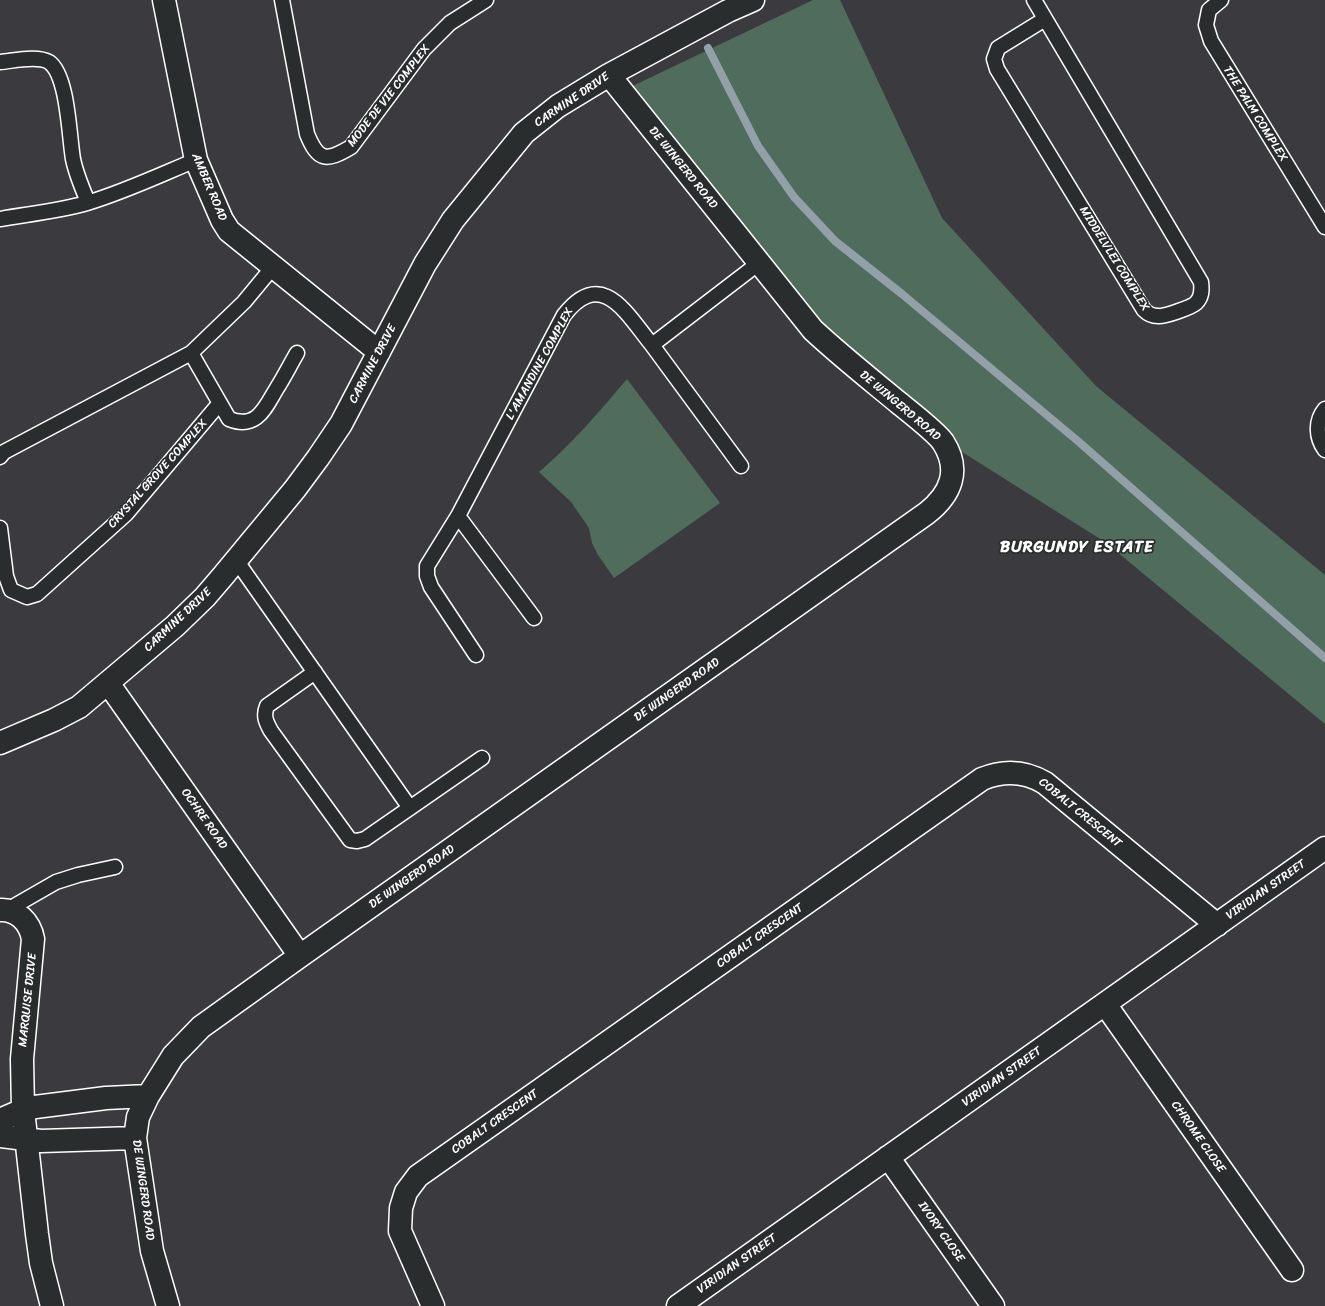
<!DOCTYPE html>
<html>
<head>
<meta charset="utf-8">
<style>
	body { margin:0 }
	canvas { display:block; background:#3a3a3f }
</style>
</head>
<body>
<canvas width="1325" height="1306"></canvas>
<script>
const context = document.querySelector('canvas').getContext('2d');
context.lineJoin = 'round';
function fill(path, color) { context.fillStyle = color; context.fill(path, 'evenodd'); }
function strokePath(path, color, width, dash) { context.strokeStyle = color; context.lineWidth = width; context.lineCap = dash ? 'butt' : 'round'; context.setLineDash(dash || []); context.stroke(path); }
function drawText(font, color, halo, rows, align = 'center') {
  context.font = font + ' Sriracha,sans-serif'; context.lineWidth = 3.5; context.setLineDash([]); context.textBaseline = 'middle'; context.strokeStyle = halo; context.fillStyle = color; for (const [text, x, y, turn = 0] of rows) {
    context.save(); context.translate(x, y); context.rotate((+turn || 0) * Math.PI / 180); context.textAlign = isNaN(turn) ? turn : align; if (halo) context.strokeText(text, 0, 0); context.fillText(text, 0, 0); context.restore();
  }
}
const green = new Path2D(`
	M813 0H840L942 218 1096 386 1325 575V724L1105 542 943 440 844 360 622 91Z
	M627 379 720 503 614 578 598 555 592 543 589 528 571 502 539 472C572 444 599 412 627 379Z`);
const stream = new Path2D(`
	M708 48 758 146 794 197 835 241 902 294 1079 442 1325 658`);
const service = new Path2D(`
	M282 0 307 134C318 161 326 162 351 147L424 49 450 23 486 0
	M1034 0 1201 282C1202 290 1202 297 1196 303 1192 307 1164 317 1158 316 1152 316 1148 314 1144 310L997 69 994 59 998 48 1045 19
	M1221 0 1209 10 1206 25 1211 41 1325 227
	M0 62C13 61 37 55 49 62 68 75 69 136 73 159 76 174 82 188 88 202
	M0 219C29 214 59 211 87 203 124 192 160 175 196 160
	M652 345 741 466
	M191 353 229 419C257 430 265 408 277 388 284 377 290 365 297 353
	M1325 409C1315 421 1316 438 1325 450
	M0 457 4 452 191 353 244 302 273 267
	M458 516 534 618
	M0 528 6 576 11 590 27 597 37 594 126 514 219 404
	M236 560 410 808
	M476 655 431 587 427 576V566L458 516 564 315C602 267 626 313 652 345L759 263
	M315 672 267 706C263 716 266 722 271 731L350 840 357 841 365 839 482 758
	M9 909 56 882 78 875 115 867`);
const minor = new Path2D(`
	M164 0 196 160 222 220 229 231 379 352
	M108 683 300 956
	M0 743 54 720 79 707 175 626 205 597 223 576 295 489 318 458 341 424 425 264 453 220 524 133 558 106 609 75 728 11 753 0
	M0 910C17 909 30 922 33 939L22 1059 23 1110 37 1234 41 1263 52 1306
	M1105 1004 1292 1270
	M0 1120 23 1110 35 1107 106 1098 148 1096
	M0 1136 41 1141 135 1138
	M888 1157 993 1306
	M168 1306 152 1251 135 1138 138 1117 148 1096 173 1056 201 1027 300 956 927 513C951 494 961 470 943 442 936 432 910 412 899 403 870 379 841 356 813 330L609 75
	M433 1306 400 1231 401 1208 406 1192 418 1176 982 779C1004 770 1025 771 1045 783L1217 925
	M678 1306 1325 848`);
const streetNames = [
	["MODE DE VIE COMPLEX",389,96,-52],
	["CARMINE DRIVE",572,100,-34],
	["THE PALM COMPLEX",1255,114,58],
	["DE WINGERD ROAD",683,168,51],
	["AMBER ROAD",209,187,67],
	["MIDDELVLEI COMPLEX",1114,259,58],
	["CARMINE DRIVE",373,364,-62],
	["L'AMANDINE COMPLEX",540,364,-61],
	["DE WINGERD ROAD",900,406,40],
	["CRYSTAL GROVE COMPLEX",158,474,-48],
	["CARMINE DRIVE",178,620,-43],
	["DE WINGERD ROAD",677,690,-35],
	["COBALT CRESCENT",1080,813,39],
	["OCHRE ROAD",204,819,55],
	["DE WINGERD ROAD",412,877,-35],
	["VIRIDIAN STREET",1266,890,-35],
	["COBALT CRESCENT",760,936,-35],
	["MARQUISE DRIVE",28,1000,-84],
	["VIRIDIAN STREET",1002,1077,-35],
	["COBALT CRESCENT",495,1122,-35],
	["CHROME CLOSE",1198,1137,55],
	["DE WINGERD ROAD",143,1190,82],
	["IVORY CLOSE",941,1232,55],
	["VIRIDIAN STREET",737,1264,-35]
];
const districtNames = [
	["BURGUNDY ESTATE",1077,548]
];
fill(green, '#506c5c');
strokePath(stream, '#92a1a7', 8);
strokePath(service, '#fff', 17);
strokePath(minor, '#fff', 25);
strokePath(service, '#2a2d2e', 14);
strokePath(minor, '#2a2d2e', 22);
drawText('12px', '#fff', '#2a2d2e', streetNames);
context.letterSpacing = '1px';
drawText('bold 16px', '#fff', '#2a2d2e', districtNames);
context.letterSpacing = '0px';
</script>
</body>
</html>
